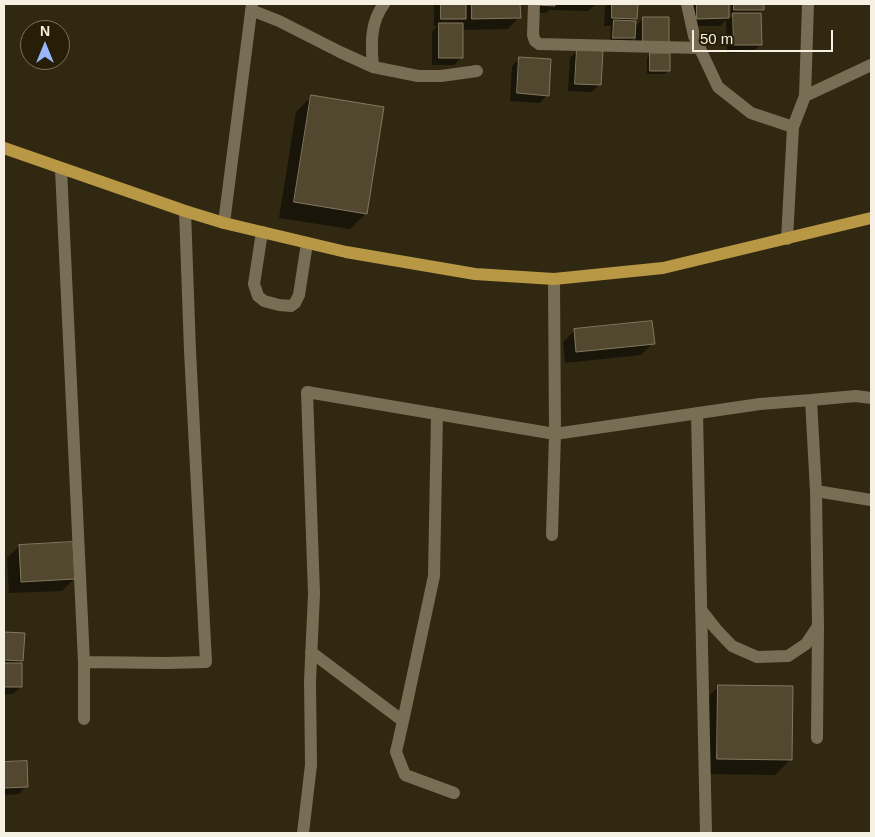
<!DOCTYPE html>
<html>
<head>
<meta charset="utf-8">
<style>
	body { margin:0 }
	#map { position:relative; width:875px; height:837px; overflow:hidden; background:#312811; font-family:Arial,sans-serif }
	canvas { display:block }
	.frame { position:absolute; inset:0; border:5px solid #f6f0e2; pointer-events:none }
	.north { position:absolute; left:20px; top:20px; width:50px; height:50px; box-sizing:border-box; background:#271e07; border:1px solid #7a725f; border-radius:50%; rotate:0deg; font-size:14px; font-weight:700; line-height:20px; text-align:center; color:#f6f0e2 }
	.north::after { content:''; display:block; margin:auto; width:18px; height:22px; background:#98b5fd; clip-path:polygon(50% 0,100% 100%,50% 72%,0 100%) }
	.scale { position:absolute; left:692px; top:30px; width:141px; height:22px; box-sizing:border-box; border:2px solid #f6f0e2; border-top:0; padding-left:6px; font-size:15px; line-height:18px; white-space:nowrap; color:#f6f0e2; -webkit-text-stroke:4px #271e07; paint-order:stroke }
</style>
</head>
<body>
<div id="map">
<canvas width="875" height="837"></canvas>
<div class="frame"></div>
<div class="north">N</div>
<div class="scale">50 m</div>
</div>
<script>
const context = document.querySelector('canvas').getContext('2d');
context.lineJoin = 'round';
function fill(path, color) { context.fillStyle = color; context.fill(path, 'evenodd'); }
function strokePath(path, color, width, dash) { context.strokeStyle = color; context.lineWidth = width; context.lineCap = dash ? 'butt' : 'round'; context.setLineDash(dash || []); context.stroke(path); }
const shadow = new Path2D(`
	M434 4H519V17L508 29 462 30V57L454 65H432V32L437 26H434Z
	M531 4H596L588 11 549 10 546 13H531Z
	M608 4H636V18L632 22 634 27 644 18H668L636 51V36L631 41H610L611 26H604L605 7Z
	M689 4H728V20L736 13H731V4H763V9L758 14 761 44 753 52 727 53 726 20 720 26H690Z
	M577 51 600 84 592 92 568 91 570 58Z
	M650 55 669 70 665 74H647V58Z
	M520 58 547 95 540 103 510 101 512 66Z
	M312 96 365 214 350 229 279 218 296 112Z
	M575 330 653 343 641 355 565 363 563 342Z
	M19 546 74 579 62 591 9 593 7 558Z
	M4 633 23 634 22 661 19 664 20 687 13 694H4Z
	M719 686 791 759 775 775 702 774 703 702Z
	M25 762 26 786 19 794 4 795V763Z`);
const building = new Path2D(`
	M441 4H466V19H441Z
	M472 4H520L521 18 472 19Z
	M539 4H555V6L539 5Z
	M612 4H638L637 19 612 18Z
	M697 4H729V18L697 19Z
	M734 4H764V10H734Z
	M733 13H761L762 45H734Z
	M643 17H669V44H643Z
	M614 20 636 21 635 38H613Z
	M439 23H463V58H439Z
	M577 49 603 51 601 85 575 84Z
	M650 53H670V71H650Z
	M519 57 551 59 549 96 517 93Z
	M311 95 384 107 367 214 294 202Z
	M652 321 655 344 576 352 574 329Z
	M73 542 75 579 21 582 19 545Z
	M4 632 25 633 23 661 4 660Z
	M4 663H22V687H4Z
	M718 685 793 686 792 760 717 759Z
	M27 761 28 787 4 788V762Z`);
const minor = new Path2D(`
	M534 4 533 35 535 41 539 44 700 48
	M687 4 694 36 718 87 751 113 793 127 787 239
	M251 10 279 21 340 52 373 67C371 45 370 22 384 4
	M373 67 418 76H441L477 71
	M805 96 871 65
	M793 127 805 96 808 4
	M61 169 84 662 166 663 206 662 190 351 185 211
	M224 223 252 4
	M262 232 254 284 258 296 264 301 279 305 291 306 295 303 299 295 307 243
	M811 400 856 396 871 398
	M697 413 706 833
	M816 491 871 500
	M552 535 555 434 554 279
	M311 652 403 721 434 576 437 414
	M84 719V662
	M403 721 396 752 405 775 454 793
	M817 738 818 626
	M303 833 311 765 310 681 314 594 307 392 555 434 760 404 811 400 816 491 818 626 806 644 788 656 757 657 732 646 716 629 701 610`);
const major = new Path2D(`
	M4 148 185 211 224 223 346 252 475 274 554 279 663 268 871 218`);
fill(shadow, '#0007');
fill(building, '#524830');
strokePath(building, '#83785f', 1);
strokePath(minor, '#786d55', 12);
strokePath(major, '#b89745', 12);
</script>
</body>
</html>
